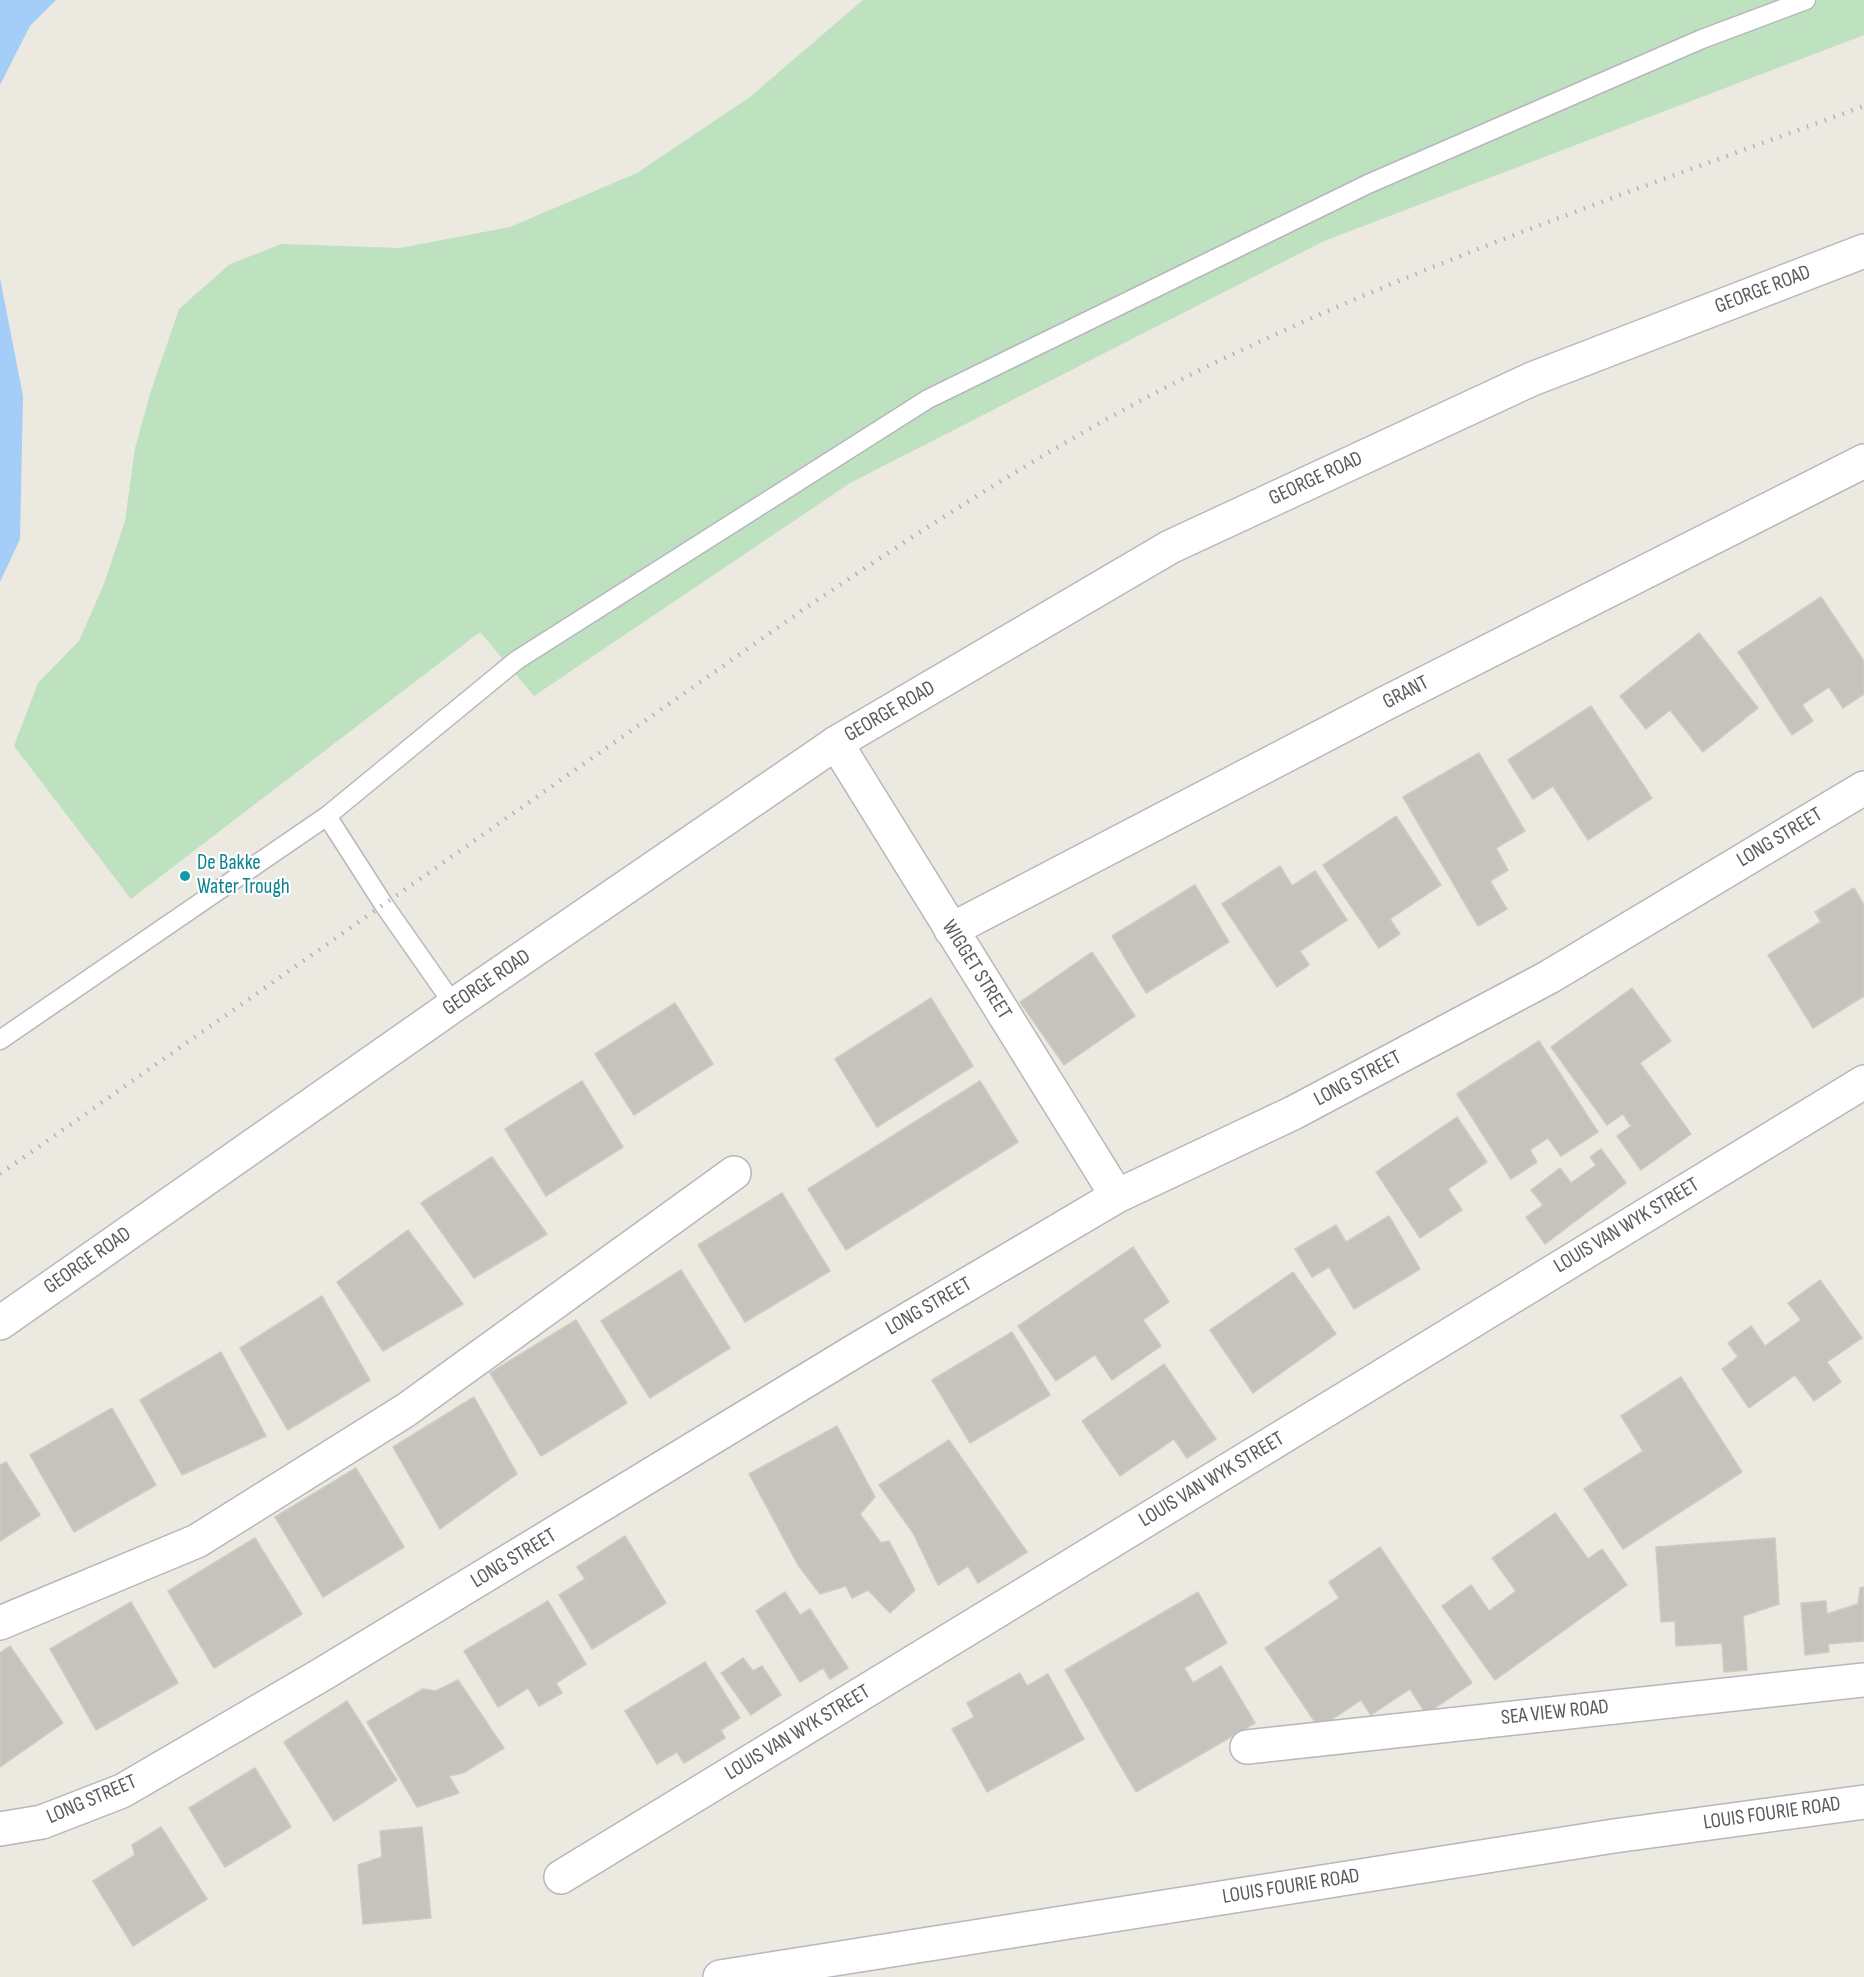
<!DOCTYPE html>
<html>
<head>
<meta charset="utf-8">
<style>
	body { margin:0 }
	canvas { display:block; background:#ebe9e0 }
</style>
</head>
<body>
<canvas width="1864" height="1977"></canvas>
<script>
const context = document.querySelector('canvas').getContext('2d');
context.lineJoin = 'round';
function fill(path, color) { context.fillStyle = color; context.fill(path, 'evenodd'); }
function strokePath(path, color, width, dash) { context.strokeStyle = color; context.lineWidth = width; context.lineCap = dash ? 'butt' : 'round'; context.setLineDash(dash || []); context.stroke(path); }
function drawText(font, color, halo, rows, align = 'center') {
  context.font = font + ' "Sofia Sans Condensed",sans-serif'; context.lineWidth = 4.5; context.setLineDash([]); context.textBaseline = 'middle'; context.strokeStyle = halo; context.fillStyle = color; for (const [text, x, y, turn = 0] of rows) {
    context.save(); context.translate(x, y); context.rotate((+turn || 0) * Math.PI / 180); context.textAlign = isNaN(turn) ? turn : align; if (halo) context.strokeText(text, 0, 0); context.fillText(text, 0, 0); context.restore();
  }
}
const green = new Path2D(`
	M863 0H1864V35L1324 241 850 483 534 696 480 632 131 899 14 746 38 683 79 641 104 584 125 521 135 448 151 391 179 309 230 264 282 244 400 248 510 227 637 173 750 97Z`);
const water = new Path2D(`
	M0 0H56L30 26 0 85Z
	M0 278 23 396 20 539 0 582Z`);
const building = new Path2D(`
	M1821 597 1864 661V694L1843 708 1829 687 1802 705 1813 721 1792 735 1738 652Z
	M1699 633 1758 708 1703 752 1670 710 1646 729 1620 696Z
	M1591 706 1652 798 1588 840 1553 786 1533 799 1508 760Z
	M1479 753 1525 831 1496 848 1508 870 1490 881 1507 909 1478 926 1403 797Z
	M1396 816 1441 885 1390 919 1400 934 1379 948 1323 865Z
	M1280 866 1292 886 1315 871 1347 920 1300 951 1309 965 1277 987 1222 904Z
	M1195 885 1229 942 1146 993 1112 936Z
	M1854 888 1864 905V996L1813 1028 1768 955 1821 922 1815 912Z
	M1092 952 1135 1016 1064 1065 1020 1002Z
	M1632 988 1671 1041 1640 1063 1691 1134 1641 1170 1617 1136 1631 1126 1623 1114 1607 1125 1551 1047Z
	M931 998 973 1066 877 1127 835 1059Z
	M675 1003 713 1064 634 1115 595 1054Z
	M1539 1041 1598 1132 1561 1156 1548 1138 1530 1150 1537 1162 1511 1179 1457 1094Z
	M582 1081 623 1147 546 1196 505 1129Z
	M980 1081 1018 1142 846 1250 808 1189Z
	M1457 1117 1487 1162 1448 1189 1462 1210 1420 1238 1376 1172Z
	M1601 1149 1626 1183 1545 1244 1526 1217 1543 1205 1531 1190 1560 1168 1571 1183 1596 1165 1590 1157Z
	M492 1157 547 1234 474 1278 421 1203Z
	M782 1193 830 1271 745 1322 698 1245Z
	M1389 1216 1420 1269 1354 1309 1329 1267 1312 1277 1295 1249 1336 1225 1346 1242Z
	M408 1230 463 1304 383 1351 337 1282Z
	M1133 1247 1169 1302 1143 1320 1161 1346 1112 1380 1095 1355 1056 1381 1018 1326Z
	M681 1270 730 1348 650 1398 601 1321Z
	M1293 1272 1336 1334 1253 1393 1210 1330Z
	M1820 1280 1862 1338 1827 1362 1841 1382 1814 1401 1795 1375 1749 1408 1722 1369 1738 1357 1728 1343 1751 1326 1765 1346 1801 1320 1788 1303Z
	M322 1296 370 1380 288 1430 240 1348Z
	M576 1320 627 1403 541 1456 490 1373Z
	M1012 1332 1050 1395 970 1443 932 1380Z
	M221 1352 266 1436 182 1475 140 1400Z
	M1164 1364 1216 1439 1187 1458 1174 1439 1120 1476 1082 1421Z
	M1681 1377 1742 1472 1623 1549 1584 1489 1643 1451 1621 1416Z
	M474 1397 517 1474 440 1529 393 1447Z
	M112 1408 156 1485 74 1532 30 1455Z
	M837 1426 875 1497 860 1514 881 1543 889 1541 915 1590 890 1613 868 1590 852 1598 846 1586 820 1594 798 1565 749 1474Z
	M949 1440 1027 1552 978 1583 968 1566 938 1585 913 1533 879 1485Z
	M6 1462 40 1515 0 1541V1465Z
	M356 1468 404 1547 323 1597 275 1517Z
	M1555 1513 1588 1559 1602 1549 1627 1585 1495 1680 1442 1606 1471 1585 1489 1611 1516 1591 1492 1558Z
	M625 1536 666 1603 592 1649 559 1595 585 1579 577 1567Z
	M255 1538 302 1614 214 1668 168 1591Z
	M1775 1538 1779 1604 1743 1616 1747 1670 1724 1672 1722 1643 1676 1646 1675 1621 1661 1622 1656 1547Z
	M1380 1547 1472 1683 1426 1714 1410 1689 1371 1715 1361 1700 1319 1728 1265 1648 1339 1598 1329 1582Z
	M1864 1587V1641L1828 1644 1829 1652 1805 1655 1801 1603 1826 1601 1827 1614 1858 1604 1860 1588Z
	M785 1592 800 1615 810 1609 848 1668 830 1679 823 1668 800 1682 756 1611Z
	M1198 1592 1227 1643 1184 1668 1193 1683 1221 1666 1255 1723 1136 1792 1065 1670Z
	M548 1601 586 1664 556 1683 562 1693 539 1706 528 1688 498 1707 464 1651Z
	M131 1602 178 1683 96 1730 50 1649Z
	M10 1646 63 1723 0 1767V1653Z
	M743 1658 753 1671 762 1666 781 1695 751 1715 721 1673Z
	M705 1662 740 1718 721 1730 725 1738 684 1763 677 1752 657 1764 625 1711Z
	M1020 1673 1027 1686 1048 1674 1084 1739 987 1792 952 1729 974 1717 967 1703Z
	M458 1680 504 1748 463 1773 449 1776 459 1793 417 1807 367 1722 423 1689 436 1691Z
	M347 1701 397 1780 334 1821 284 1742Z
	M255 1768 291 1827 225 1867 189 1808Z
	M161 1827 207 1899 133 1946 93 1881 135 1855 132 1845Z
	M422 1827 431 1918 363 1924 358 1865 382 1857 380 1831Z`);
const lane = new Path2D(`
	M454 1005 384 905 327 816 517 660 928 399 1368 184 1702 39 1806 0
	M0 1040 327 816`);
const street = new Path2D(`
	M836 743 1117 1196
	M951 930 1388 702 1864 461
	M0 1623 197 1541 406 1410 734 1173
	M1247 1747 1864 1680
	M0 1829 42 1822 122 1791 321 1675 863 1346 1117 1196 1293 1113 1549 977 1864 788
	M561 1877 1864 1082`);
const secondary = new Path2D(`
	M0 1323 454 1005 836 743 1170 547 1532 379 1864 251
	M720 1977 1614 1836 1864 1802`);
const rail = new Path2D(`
	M0 1174 807 607C933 522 1060 440 1196 372 1411 266 1639 189 1864 106`);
const markers = [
	[185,876,6,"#0f9aa8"]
];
const streetNames = [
	["GEORGE ROAD",1763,290,-21],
	["GEORGE ROAD",1316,479,-25],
	["GRANT",1406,693,-27],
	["GEORGE ROAD",890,712,-30],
	["LONG STREET",1780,838,-31],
	["WIGGET STREET",976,970,58],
	["GEORGE ROAD",487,983,-34],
	["LONG STREET",1358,1079,-28],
	["LOUIS VAN WYK STREET",1627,1226,-31],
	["GEORGE ROAD",88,1261,-35],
	["LONG STREET",929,1307,-30],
	["LOUIS VAN WYK STREET",1212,1480,-31],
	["LONG STREET",514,1559,-31],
	["SEA VIEW ROAD",1555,1713,-6],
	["LOUIS VAN WYK STREET",798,1733,-31],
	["LONG STREET",92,1800,-23],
	["LOUIS FOURIE ROAD",1772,1814,-8],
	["LOUIS FOURIE ROAD",1291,1887,-9]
];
const cultureNames = [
	["De Bakke",197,864],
	["Water Trough",197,888]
];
fill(green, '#bee1c0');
fill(water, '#a4cdf7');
fill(building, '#c6c3be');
strokePath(building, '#cfcbbf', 1.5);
strokePath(lane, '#b6b7bc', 21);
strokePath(street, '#b6b7bc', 36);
strokePath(secondary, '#b6b8be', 36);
strokePath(lane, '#fff', 18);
strokePath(street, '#fff', 33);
strokePath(secondary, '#fff', 33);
strokePath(rail, '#b1b2b2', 4.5, [1.5, 8]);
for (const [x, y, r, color] of markers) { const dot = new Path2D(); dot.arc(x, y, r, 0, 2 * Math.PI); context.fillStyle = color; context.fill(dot); strokePath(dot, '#fff', 2); }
drawText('21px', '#595b60', '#fff', streetNames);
drawText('21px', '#0d838f', '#fff', cultureNames, 'left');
</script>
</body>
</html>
